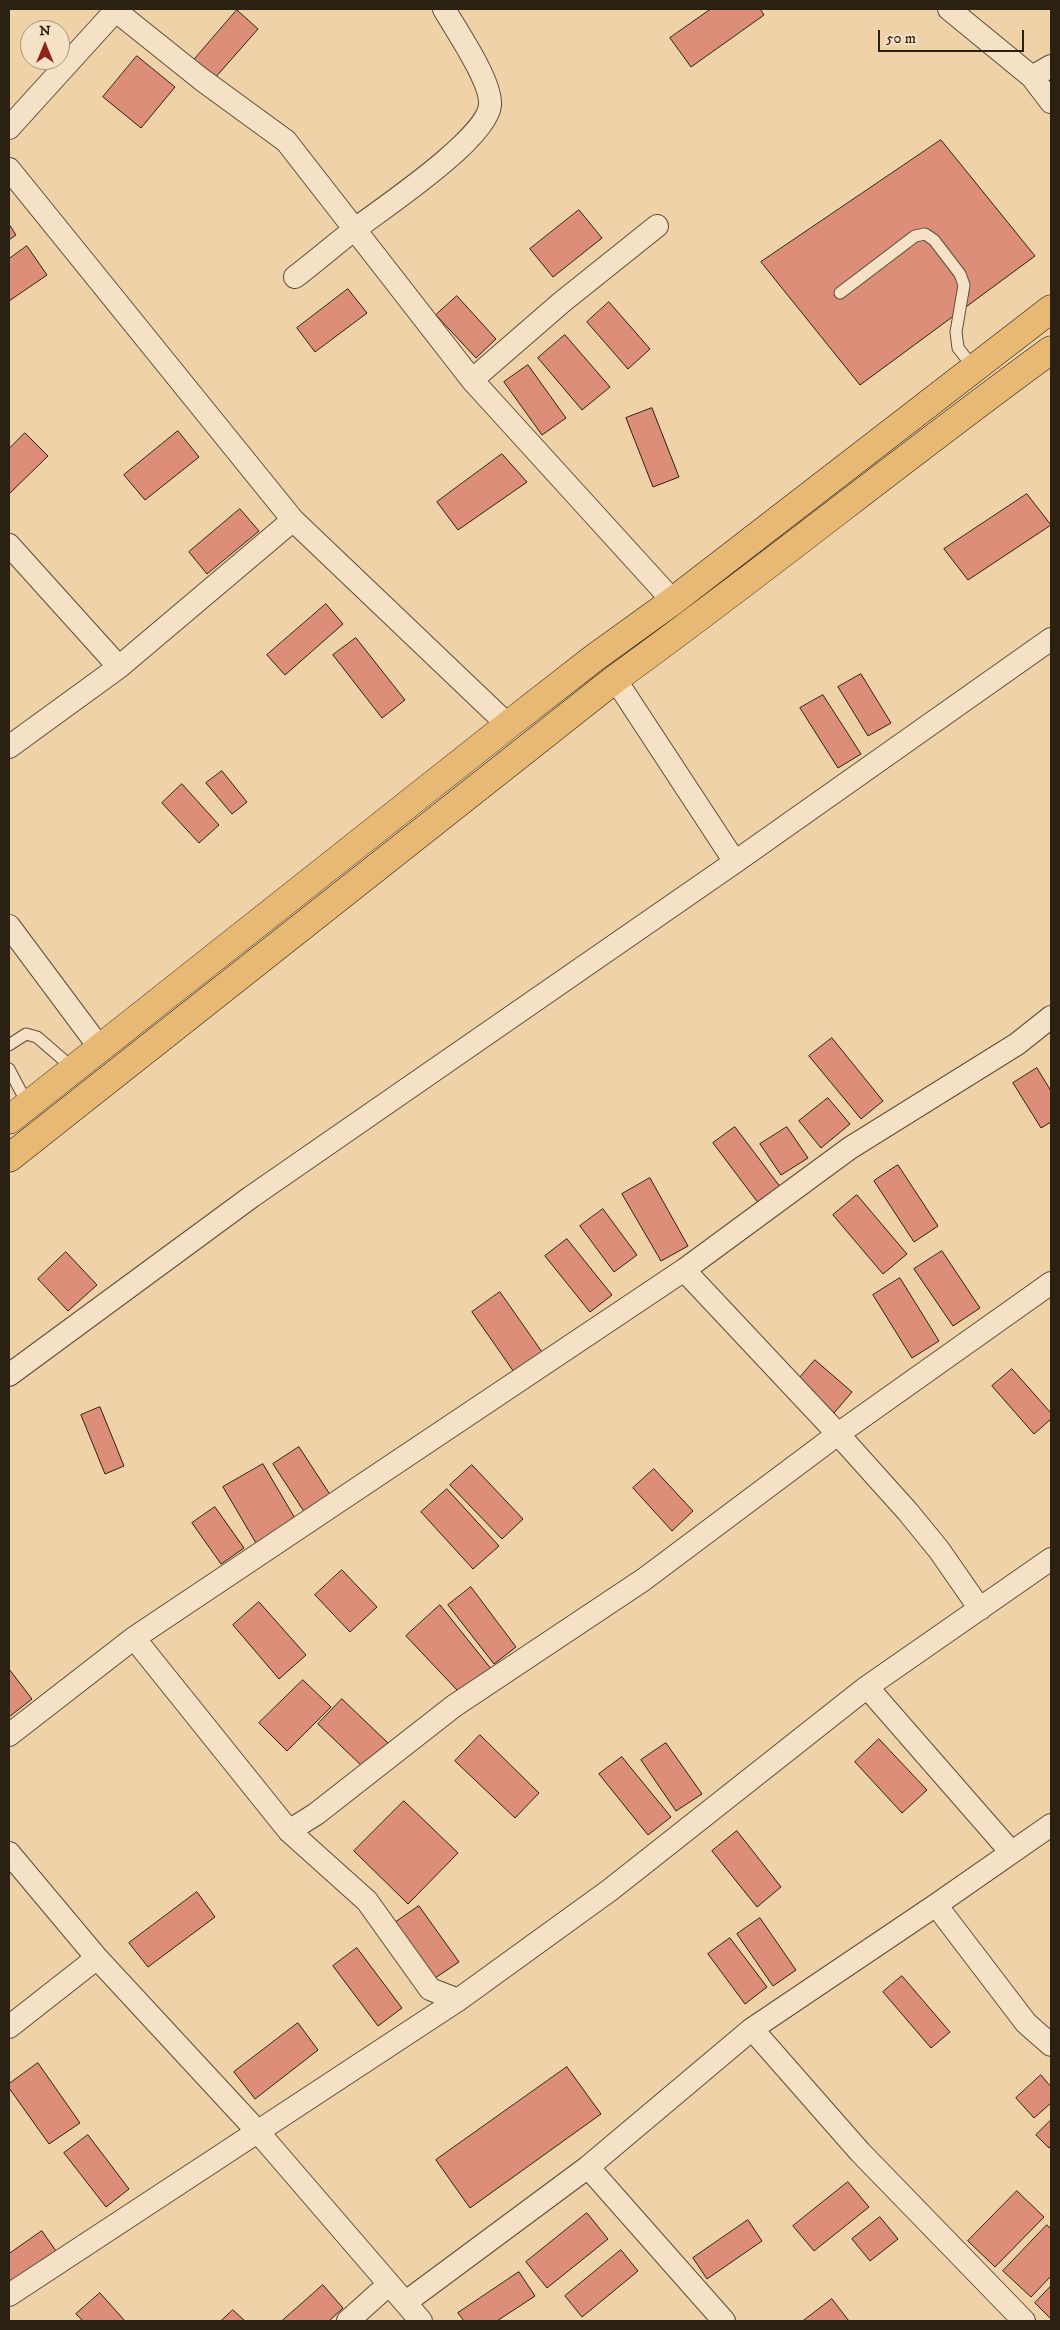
<!DOCTYPE html>
<html>
<head>
<meta charset="utf-8">
<style>
	body { margin:0 }
	#map { position:relative; width:1060px; height:2330px; overflow:hidden; background:#efd2a7; font-family:"IM FELL DW Pica",serif }
	canvas { display:block }
	.frame { position:absolute; inset:0; border:10px solid #2b2113; pointer-events:none }
	.north { position:absolute; left:20px; top:20px; width:50px; height:50px; box-sizing:border-box; background:#f5e2c6; border:1px solid #a4957e; border-radius:50%; rotate:0deg; font-size:14px; font-weight:700; line-height:20px; text-align:center; color:#2b2113 }
	.north::after { content:''; display:block; margin:auto; width:18px; height:22px; background:#8f2418; clip-path:polygon(50% 0,100% 100%,50% 72%,0 100%) }
	.scale { position:absolute; left:878px; top:30px; width:146px; height:22px; box-sizing:border-box; border:2px solid #2b2113; border-top:0; padding-left:6px; font-size:15px; line-height:18px; white-space:nowrap; color:#2b2113; -webkit-text-stroke:4px #f5e2c6; paint-order:stroke }
</style>
</head>
<body>
<div id="map">
<canvas width="1060" height="2330"></canvas>
<div class="frame"></div>
<div class="north">N</div>
<div class="scale">50 m</div>
</div>
<script>
const context = document.querySelector('canvas').getContext('2d');
context.lineJoin = 'round';
function fill(path, color) { context.fillStyle = color; context.fill(path, 'evenodd'); }
function strokePath(path, color, width, dash) { context.strokeStyle = color; context.lineWidth = width; context.lineCap = dash ? 'butt' : 'round'; context.setLineDash(dash || []); context.stroke(path); }
const building = new Path2D(`
	M711 9H760L764 15 691 67 670 38Z
	M237 10 258 29 214 79 193 61Z
	M137 56 175 87 141 128 103 97Z
	M941 140 1035 256 860 385 761 262Z
	M579 210 602 238 553 277 530 249Z
	M9 224 16 235 9 240Z
	M27 246 47 275 9 301V259Z
	M348 289 367 313 315 352 297 328Z
	M457 296 496 339 476 358 436 315Z
	M609 302 650 349 628 369 587 322Z
	M565 335 610 387 582 410 538 358Z
	M528 365 566 418 542 435 504 382Z
	M652 408 679 477 653 487 626 418Z
	M178 431 199 457 145 500 124 475Z
	M25 433 48 456 9 494V449Z
	M502 454 527 482 458 530 437 502Z
	M1027 494 1051 525 968 580 944 549Z
	M240 509 259 531 207 574 189 552Z
	M326 604 343 624 285 675 267 655Z
	M356 638 405 700 382 718 333 655Z
	M861 674 891 723 868 736 838 687Z
	M823 695 861 754 838 768 800 708Z
	M222 771 247 802 232 814 206 783Z
	M182 784 219 825 199 843 162 803Z
	M832 1038 883 1101 861 1119 809 1056Z
	M1037 1068 1051 1091V1122L1041 1128 1013 1083Z
	M828 1098 850 1124 821 1148 799 1121Z
	M735 1127 781 1188 759 1204 713 1143Z
	M787 1127 808 1158 781 1175 760 1144Z
	M898 1165 938 1226 914 1242 874 1181Z
	M650 1178 688 1246 661 1261 622 1194Z
	M857 1195 907 1254 883 1274 833 1215Z
	M603 1209 637 1255 614 1272 580 1226Z
	M567 1239 612 1295 590 1312 545 1256Z
	M942 1251 980 1308 953 1326 914 1269Z
	M66 1252 97 1285 68 1311 38 1279Z
	M900 1278 939 1341 912 1358 873 1295Z
	M500 1292 542 1352 514 1372 472 1312Z
	M815 1360 852 1392 834 1413 797 1381Z
	M1012 1369 1051 1413V1419L1034 1434 992 1386Z
	M100 1407 124 1466 105 1474 81 1415Z
	M299 1447 331 1496 305 1513 273 1464Z
	M263 1464 296 1520 256 1543 223 1487Z
	M472 1465 523 1519 502 1539 450 1485Z
	M654 1469 693 1511 672 1531 633 1488Z
	M447 1489 499 1546 473 1569 421 1512Z
	M215 1507 244 1548 221 1564 192 1523Z
	M342 1570 377 1607 350 1632 315 1595Z
	M471 1587 516 1647 494 1664 448 1605Z
	M259 1602 306 1655 279 1679 233 1625Z
	M440 1605 492 1670 458 1691 406 1636Z
	M9 1669 32 1699 9 1717Z
	M303 1680 331 1707 287 1751 259 1723Z
	M342 1699 388 1743 364 1768 318 1724Z
	M480 1735 539 1793 515 1818 455 1761Z
	M879 1739 927 1790 902 1813 855 1762Z
	M666 1743 702 1794 676 1811 641 1760Z
	M622 1757 671 1817 648 1835 599 1774Z
	M404 1801 458 1853 408 1904 354 1851Z
	M737 1831 781 1887 757 1907 712 1851Z
	M197 1892 215 1917 148 1967 129 1943Z
	M419 1906 459 1962 432 1980 393 1924Z
	M760 1918 796 1970 773 1986 737 1934Z
	M730 1938 767 1987 745 2004 708 1954Z
	M357 1948 402 2008 378 2026 333 1966Z
	M902 1976 950 2032 931 2048 883 1992Z
	M298 2023 318 2050 255 2099 234 2072Z
	M38 2063 80 2123 49 2144 9 2088V2084Z
	M567 2067 601 2114 470 2208 436 2160Z
	M1041 2075 1051 2087V2103L1034 2118 1016 2098Z
	M1051 2120V2145L1049 2148 1036 2135Z
	M88 2135 129 2189 106 2207 64 2153Z
	M848 2182 869 2207 814 2251 793 2226Z
	M1017 2191 1044 2217 995 2267 968 2241Z
	M587 2213 608 2239 547 2288 526 2262Z
	M880 2217 898 2239 870 2261 852 2239Z
	M748 2220 762 2241 707 2279 693 2258Z
	M1047 2225 1051 2229V2276L1031 2297 1003 2271Z
	M42 2231 56 2251 9 2284V2254Z
	M621 2250 638 2271 582 2317 565 2296Z
	M519 2272 535 2296 497 2321H464L458 2313Z
	M323 2285 343 2308 329 2321H282Z
	M1051 2286V2319L1035 2303Z
	M100 2293 125 2321H83L76 2314Z
	M832 2299 849 2321H803Z
	M233 2310 245 2321H221Z`);
const service = new Path2D(`
	M840 293 915 236 925 234 934 240 960 274 964 285 956 332 958 348 974 368
	M9 1045 26 1034 37 1037 74 1069
	M9 1069 28 1105`);
const minor = new Path2D(`
	M949 9 1032 77 1051 102
	M116 11 201 79 286 141 472 380 673 601
	M1032 77 1051 66
	M9 128 117 9
	M9 169 293 520 508 725
	M295 277C315 262 334 245 354 230 383 208 488 138 490 105 492 82 456 30 444 9
	M472 380 562 302 657 226
	M9 545 119 667
	M615 679 735 862
	M9 747 119 667 293 520
	M9 926 100 1048
	M684 1270 838 1434 908 1512 939 1550 980 1609
	M9 1375 251 1197 735 862 1051 639
	M134 1638 289 1831 367 1901 430 1989 458 2000
	M867 1687 1011 1852
	M9 1735 134 1638 684 1270 850 1148 1017 1044 1051 1017
	M289 1831 316 1814 454 1706 643 1580 838 1434 1051 1283
	M9 1853 97 1958 259 2133 421 2321
	M936 1905 1026 2023 1051 2045
	M9 2027 97 1958
	M752 2029 860 2152 1024 2321
	M588 2167 724 2321
	M9 2295 458 2000 610 1890 867 1687 1051 1559
	M406 2302 588 2167 752 2029 936 1905 1051 1825
	M348 2321 388 2285`);
const trunk = new Path2D(`
	M9 1120 508 725 594 658 673 601 1051 309
	M9 1158 615 679C763 572 904 457 1051 350`);
fill(building, '#dc8e79');
strokePath(building, '#2b2113', 1);
strokePath(service, '#5c4d38', 13);
strokePath(minor, '#5c4d38', 24);
strokePath(trunk, '#2b2113', 29);
strokePath(service, '#f5e2c6', 11);
strokePath(minor, '#f5e2c6', 22);
strokePath(trunk, '#e8b974', 28);
</script>
</body>
</html>
